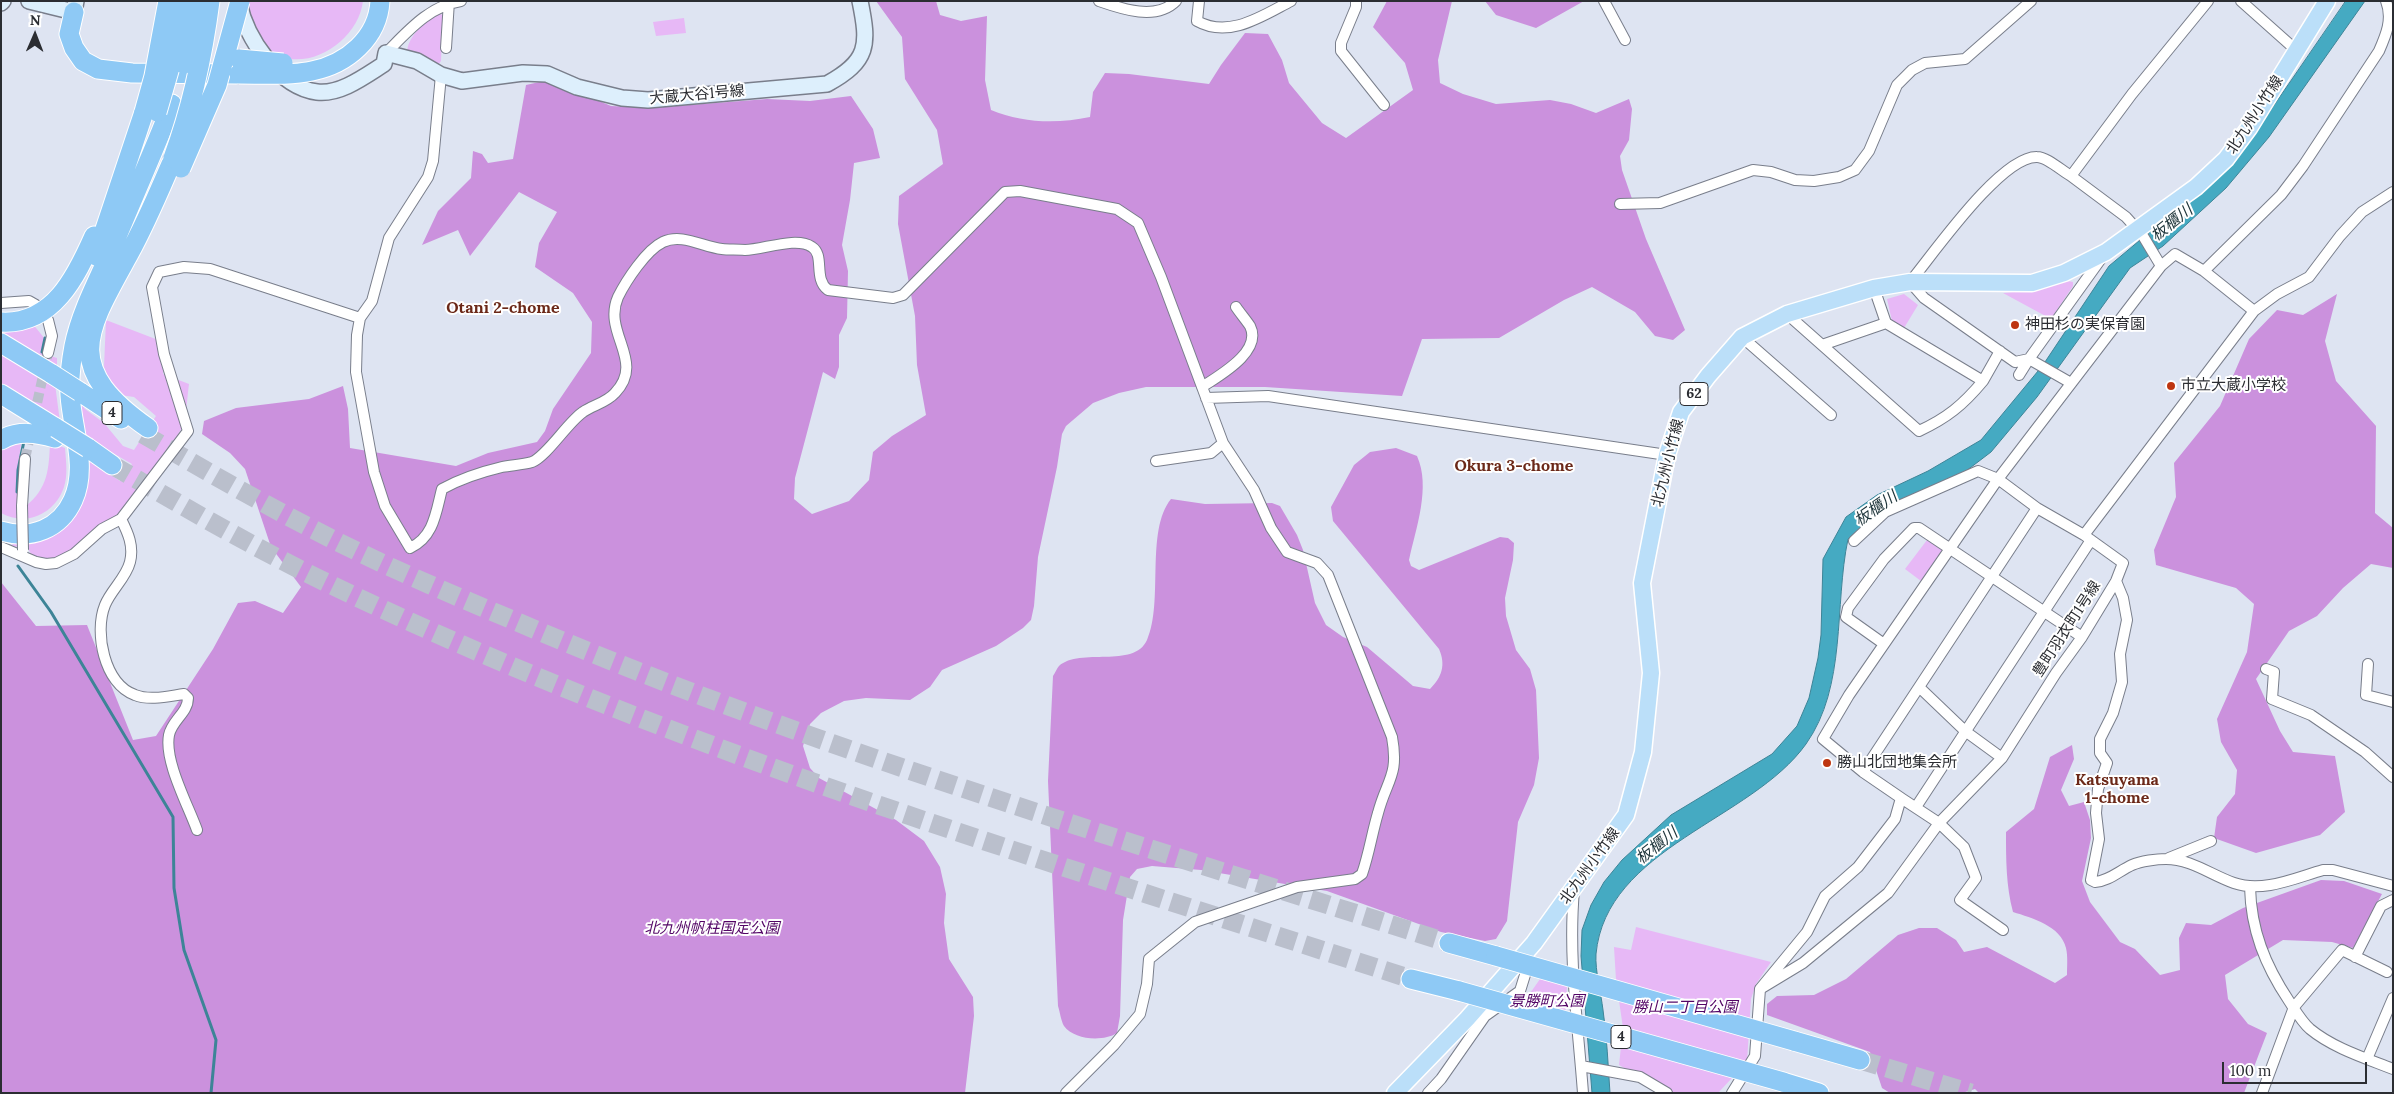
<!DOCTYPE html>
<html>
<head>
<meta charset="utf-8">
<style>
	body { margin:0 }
	#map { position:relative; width:2394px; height:1094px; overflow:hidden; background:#dee4f2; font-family:Lora,serif }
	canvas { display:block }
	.frame { position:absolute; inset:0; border:2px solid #2b2d32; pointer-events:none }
	.north { position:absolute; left:10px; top:10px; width:50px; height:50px; -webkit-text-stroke:4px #fff; paint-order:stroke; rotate:1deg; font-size:14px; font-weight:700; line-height:20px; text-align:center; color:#2b2d32 }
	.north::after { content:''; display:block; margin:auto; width:18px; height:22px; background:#2b2d32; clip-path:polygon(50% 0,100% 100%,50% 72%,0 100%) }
	.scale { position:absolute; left:2222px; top:1062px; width:145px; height:22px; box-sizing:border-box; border:2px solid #2b2d32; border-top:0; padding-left:6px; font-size:15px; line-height:18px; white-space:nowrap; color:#2b2d32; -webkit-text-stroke:4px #fff; paint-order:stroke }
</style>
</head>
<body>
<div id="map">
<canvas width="2394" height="1094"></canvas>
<div class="frame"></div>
<div class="north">N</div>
<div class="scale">100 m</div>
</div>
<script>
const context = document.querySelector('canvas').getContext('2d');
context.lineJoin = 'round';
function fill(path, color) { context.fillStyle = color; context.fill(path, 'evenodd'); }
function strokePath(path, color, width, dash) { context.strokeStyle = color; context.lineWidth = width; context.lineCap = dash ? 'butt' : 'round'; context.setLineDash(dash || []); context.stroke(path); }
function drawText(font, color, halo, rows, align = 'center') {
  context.font = font + ' Lora,"Noto Sans JP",serif'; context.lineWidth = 4; context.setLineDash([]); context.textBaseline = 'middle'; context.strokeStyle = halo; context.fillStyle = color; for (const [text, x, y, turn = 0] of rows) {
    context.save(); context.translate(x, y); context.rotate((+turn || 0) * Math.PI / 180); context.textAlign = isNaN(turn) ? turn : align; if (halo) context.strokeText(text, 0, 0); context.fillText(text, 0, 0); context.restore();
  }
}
const green = new Path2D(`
	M245 1H363C359 34 324 63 290 59 282 58 275 56 267 54L257 40Z
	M437 13 443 15 441 61 437 66 407 53C408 35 424 24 437 13Z
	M684 18 686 33 656 36 653 22Z
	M2067 281 2073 282V286L2051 319 2003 293 2042 289Z
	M1904 294 1918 305 1904 328 1892 321 1887 299Z
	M106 320 166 343 163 374 189 384C187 397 187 416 181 429 169 456 147 485 128 508 121 516 110 522 101 529 87 539 40 581 28 548L12 546 14 538 53 530 85 458 120 481 132 464 81 435 76 398 85 409 104 423 123 446 134 450 156 416 134 397 120 395 110 382 104 367Z
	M32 323 45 339 43 354 57 358V368L1 334V328Z
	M1 350 55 384 60 422 1 386Z
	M22 437 17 473 20 474 26 506C48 488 49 469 50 442L65 448C66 461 68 475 64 487 55 514 26 527 1 513V445Z
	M1927 540 1943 550 1921 581 1905 569Z
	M1636 927 1771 962 1756 984 1751 999 1747 1062 1718 1093H1668L1619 1065 1623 1028 1616 980 1614 947 1631 950Z
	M1552 962 1568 966 1565 1025 1514 1016Z`);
const forest = new Path2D(`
	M876 1H936L940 15 961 21 987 16 985 80 991 110C1022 123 1057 124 1090 117L1093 92 1105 73 1129 74 1209 84 1221 65 1245 33 1268 34 1282 60 1289 83 1322 123 1346 138 1413 90 1405 63 1373 27 1387 1H1452L1438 60 1440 83 1463 94 1496 104 1550 100 1571 104 1596 113 1629 99 1632 109 1629 140 1620 156 1622 170 1646 239 1685 330 1673 340 1655 336 1635 312 1592 287 1564 300 1499 338 1422 339 1402 396 1265 387H1146L1119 393 1093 403 1066 426 1062 434 1057 467 1038 557 1034 606 1031 620 1023 628 996 646 942 670 930 687 910 700 866 698 844 701 821 713 810 724 803 746 810 768 819 778 896 820 924 841 940 867 946 894 944 923 949 959 973 997 974 1016 965 1093H1V582L36 626 87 625 133 740 156 736 213 649 238 603 255 601 283 613 301 587 271 547 245 469 230 453 202 434 204 421 236 408 309 399 343 386 348 409 350 448 456 466 488 453 537 442 545 431 553 409 591 353 592 322 573 293 535 267 539 243 557 212 519 192 470 256 458 230 422 245 438 211 471 178 473 151 482 154 488 163 513 159 526 85 544 81 571 89 611 106 651 108 767 99 810 101 851 96 873 129 880 158 854 163 850 200 842 245 848 271 847 318 839 335V367L835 379 823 372 795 478 794 499 812 514 849 501 869 480 873 452 892 436 926 415 917 365 915 316 898 224 899 196 943 164 937 130 905 79 902 37Z
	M1485 1H1584L1536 28 1496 15Z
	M2337 294 2325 341 2336 381 2376 426 2375 513 2393 528V568L2371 564 2343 588 2317 616 2289 631 2256 679 2280 731 2293 752 2335 756 2345 812 2320 835 2256 853 2214 838 2217 817 2235 794 2237 770 2221 742 2217 719 2247 652 2254 604 2236 588 2156 565 2154 550 2176 497 2174 463 2220 406 2249 339 2277 310 2303 315Z
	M1396 448 1417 456C1431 487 1416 528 1409 560L1411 566 1419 570 1500 537 1508 538 1514 543 1513 560 1505 598 1506 616 1516 650 1530 669 1536 690 1539 758 1534 785 1518 822 1507 921 1496 939 1485 941 1441 932 1327 891 1201 870 1152 866 1137 869 1130 877 1123 920 1120 1016 1117 1033C1103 1042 1074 1040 1064 1026 1061 1021 1060 1012 1058 1006L1048 781 1053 676C1055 673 1057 668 1059 666 1080 647 1134 669 1147 640 1164 602 1145 531 1171 499L1205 504 1272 503 1280 506 1297 535 1303 550 1315 603 1326 625 1343 637 1367 647 1413 686 1430 689C1442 677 1446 665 1439 649L1333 521 1331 507 1354 465 1370 452Z
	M2072 745 2074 759 2061 790 2069 806 2084 802 2090 820 2091 838 2082 881 2090 902 2120 942 2135 949 2160 975 2180 970 2179 938 2186 923 2211 925 2243 908 2321 880 2344 881 2382 894 2353 948 2332 942 2283 940 2225 975 2228 999 2248 1024 2267 1033 2244 1093H1979L1975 1089 1962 1093H1890L1882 1088 1870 1052 1767 1015V1004L1777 996 1814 995 1846 979 1898 935 1919 928H1937L1956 940 1964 952 1987 947 2055 983 2067 975C2067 967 2068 956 2066 948 2061 926 2032 918 2013 912 2006 886 2006 859 2006 832L2034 809 2050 757Z`);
const water = new Path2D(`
	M2346 1H2365L2269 137 2226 188 2163 246 2130 268 2037 397 1991 452 1966 471 1884 508 1848 539C1834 606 1847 686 1806 744 1752 820 1606 848 1596 954 1595 971 1601 993 1603 1010 1607 1037 1608 1065 1610 1093H1592L1581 956 1582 930 1591 905 1604 882 1622 860 1671 815 1772 754 1797 726 1809 698 1818 658 1821 635 1823 559 1846 517 1877 495 1928 471 1981 440 2043 365 2109 266 2164 220 2248 143Z`);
const stream = new Path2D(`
	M42 352 45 338
	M17 492 18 470 24 441
	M18 566 51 612 173 817 174 888 184 950 216 1040 211 1093`);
const streetTunnel = new Path2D(`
	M34 417 48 353
	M25 459 31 431`);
const highwayTunnel = new Path2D(`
	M143 434C204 470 265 505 328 537 397 572 470 602 541 632 836 756 1144 846 1449 943
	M112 465C179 504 246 543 315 577 665 748 1042 859 1411 979
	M1860 1060 1971 1093`);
const street = new Path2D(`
	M1099 1C1122 9 1156 21 1176 1
	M1199 1 1197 21C1229 39 1262 16 1291 1
	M1356 1V7L1341 43V51L1384 105
	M1604 1 1625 40
	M2241 1 2296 50
	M446 48 449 1
	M386 53C408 31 429 6 461 1
	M441 75 433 161 428 177 389 238 372 301 360 318 357 335 356 372 374 472 385 506 410 548C434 537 436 512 442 489 460 479 481 472 502 467 511 465 522 465 532 462 547 456 568 422 583 412 593 405 606 403 615 393 646 361 602 333 618 297 626 281 646 250 663 242 682 233 703 247 722 249 729 250 737 249 745 250 763 250 796 236 812 247 825 255 813 279 828 290L893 298 903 295 1005 192 1020 191 1117 209 1138 223 1161 277 1223 443 1254 490 1271 528 1287 552 1317 563 1328 575 1392 737C1399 776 1387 779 1378 813 1372 833 1369 854 1362 874L1355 879 1297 887 1195 922 1149 959 1147 984 1140 1014 1114 1045 1066 1093
	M2071 176C2062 171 2047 157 2037 157 2001 156 1934 253 1910 282L1924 298 2015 362 2029 359 2103 256
	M1620 204 1660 203 1753 170 1771 172 1795 180 1814 181 1839 177 1855 170 1869 151 1897 85 1912 70 1925 63 1965 59 2031 1
	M2161 266 2143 236 2126 217 2071 176 2132 94 2208 1
	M2204 271 2281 195 2303 166 2379 51C2386 35 2393 19 2386 1
	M1 303 29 301 36 305
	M1787 314 1919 431C1947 418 1963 405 1983 381L1886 323 1874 288
	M1742 337 1831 415
	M1822 345 1886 323
	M48 353 52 336 48 320
	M2019 375 2029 359 2071 383
	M1983 381 2000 351
	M1202 387C1218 376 1263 352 1250 326 1246 320 1240 313 1236 307
	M1206 398 1268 396 1667 455
	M1156 461 1211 453 1223 443
	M22 506 25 459
	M2037 508 2084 535
	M121 519C128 533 134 546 130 562 126 578 111 590 105 605 94 632 104 684 135 695 150 701 169 696 184 694L188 698C188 713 172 720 169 735 164 761 188 805 197 830
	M1 547 36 562 46 564 56 563 74 554 102 529 121 519 188 431 164 354 152 287 159 272 184 267 210 269 360 318
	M2116 581 2123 598 2127 620 2120 654 2122 682 2113 713 2100 739V753L2107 763 2098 789 2096 813 2099 839 2091 880 2095 882C2109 881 2119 871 2132 865 2141 861 2157 859 2166 859 2191 859 2211 875 2234 883 2263 893 2295 878 2323 870H2333L2393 886
	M1884 644 1846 617 1848 608 1884 559 1914 528H1919L2082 637
	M2368 664 2366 695 2393 702
	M2266 669 2274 672 2272 699 2311 715 2365 752 2393 777
	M1919 687 1965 731 2002 758
	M1863 772 2037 508 1998 479 2161 266 2175 254 2204 271 2254 311
	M1901 798 1939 823 1964 847 1976 878 1960 900 2003 930
	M1916 807 2091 540
	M2169 858 2211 841
	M2250 887C2251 930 2265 965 2289 1001 2295 1010 2302 1022 2310 1029 2333 1048 2365 1058 2393 1069
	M1574 890C1568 958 1578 1025 1583 1093
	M2355 957 2381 906 2393 900
	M1760 989 1803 963 1888 893 1939 823 2002 758 2056 673 2082 637 2116 581 2123 563 2084 535 2254 311 2277 294 2309 277 2340 236 2362 212 2393 192
	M2367 1059 2393 998
	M1581 1066 1640 1077 1667 1093
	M1428 1093 1441 1079 1485 1016 1520 991 1529 962
	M1732 1093 1755 1056 1760 989 1807 932 1825 896 1858 867 1895 819 1901 798 1863 772 1823 739 1849 695 1998 479 1978 471 1885 512 1854 541
	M2262 1093 2294 1007 2342 950 2387 972`);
const secondary = new Path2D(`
	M29 1 74 12 76 1
	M1 3 3 1
	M239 3C246 37 278 87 317 92 340 95 365 76 384 64L386 53 417 61 441 75 462 81 523 73 547 74 577 87 622 98 648 100 827 84C869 61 869 45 860 1`);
const primary = new Path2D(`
	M1395 1093 1467 1019 1534 943 1626 815 1643 752 1651 673 1642 583 1667 455 1681 412 1708 376 1742 337 1787 314 1874 288 1910 282 2032 283 2064 273 2106 252 2196 187 2226 159 2249 128 2327 1`);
const highway = new Path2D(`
	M74 12 69 34 74 48 83 61 98 69 132 73 236 74
	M96 256 144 112
	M1 322C53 325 76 277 94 236
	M1 343 52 374
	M80 392 121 419
	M1 394 56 428
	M148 428C61 367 86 332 129 254 145 225 158 194 171 164
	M1 440C18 430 37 433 55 438
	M88 448 112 465
	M1 531C31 540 60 529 73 500 88 467 72 429 70 395 69 379 71 362 74 346 80 316 95 286 108 258 129 206 152 156 172 104
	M1449 943 1496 956
	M1411 979 1459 991
	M1794 1041 1860 1060
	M1783 1082 1819 1093`);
const streetBridge = new Path2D(`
	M22 506 23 550`);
const highwayBridge = new Path2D(`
	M239 59 283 63
	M184 64 197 1
	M239 74C263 74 289 76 312 71 347 64 378 38 380 1
	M144 112 154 76 168 1
	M157 112 175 50 183 1
	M173 158C192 107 203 55 210 1
	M181 168 217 85 240 1
	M52 374 80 392
	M56 428 88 448
	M1496 956 1794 1041
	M1459 991 1783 1082`);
const markers = [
	[2015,325,5,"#be3510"],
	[2171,386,5,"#be3510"],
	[1827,763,5,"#be3510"]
];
const shields = [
	[1694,394,28],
	[112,413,20],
	[1621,1037,20]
];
const shieldNames = [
	["62",1694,394],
	["4",112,413],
	["4",1621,1037]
];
const streetNames = [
	["大蔵大谷1号線",697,95,-5],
	["北九州小竹線",2255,115,-57],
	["北九州小竹線",1668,463,-76],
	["豊町羽衣町1号線",2067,629,-57],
	["北九州小竹線",1590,866,-54]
];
const poiNames = [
	["神田杉の実保育園",2025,325],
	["市立大蔵小学校",2181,386],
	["勝山北団地集会所",1837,763]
];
const parkNames = [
	["北九州帆柱国定公園",712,929],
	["景勝町公園",1547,1002],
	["勝山二丁目公園",1685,1008]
];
const waterNames = [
	["板櫃川",2172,223,-38],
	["板櫃川",1876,509,-35],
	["板櫃川",1657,846,-38]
];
const neighbourhoodNames = [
	["Otani 2-chome",503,308],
	["Okura 3-chome",1514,466],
	["Katsuyama",2117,780],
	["1-chome",2117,798]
];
fill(green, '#e7b8f6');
fill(forest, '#cb91dd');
fill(water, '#45aac2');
strokePath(water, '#3d8497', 1);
strokePath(stream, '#3d8497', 3);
strokePath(streetTunnel, '#babfcc', 10, [10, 5]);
strokePath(highwayTunnel, '#babfcc', 19, [19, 9]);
strokePath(street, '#797e8b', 12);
strokePath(secondary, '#797e8b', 18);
strokePath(primary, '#fff', 19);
strokePath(highway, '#fff', 21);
strokePath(street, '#fff', 10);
strokePath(secondary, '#ddeffc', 15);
strokePath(primary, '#bbdff9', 16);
strokePath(highway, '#8ec9f5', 19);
strokePath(streetBridge, '#797e8b', 12, []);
strokePath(highwayBridge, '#fff', 21, []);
strokePath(streetBridge, '#fff', 10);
strokePath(highwayBridge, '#8ec9f5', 19);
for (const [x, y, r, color] of markers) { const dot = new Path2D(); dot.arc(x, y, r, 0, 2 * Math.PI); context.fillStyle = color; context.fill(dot); strokePath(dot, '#fff', 2); }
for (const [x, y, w] of shields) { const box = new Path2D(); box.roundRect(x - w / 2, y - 11.5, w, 23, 4); context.fillStyle = '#fff'; context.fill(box); strokePath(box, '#2b2d32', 1); }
drawText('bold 14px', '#2b2d32', null, shieldNames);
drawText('15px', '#2b2d32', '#fff', streetNames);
drawText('15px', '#2b2d32', '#fff', poiNames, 'left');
drawText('italic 15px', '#530566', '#fff', parkNames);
drawText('italic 16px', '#1c3339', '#fff', waterNames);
drawText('bold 16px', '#6b2818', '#fff', neighbourhoodNames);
</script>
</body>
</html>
